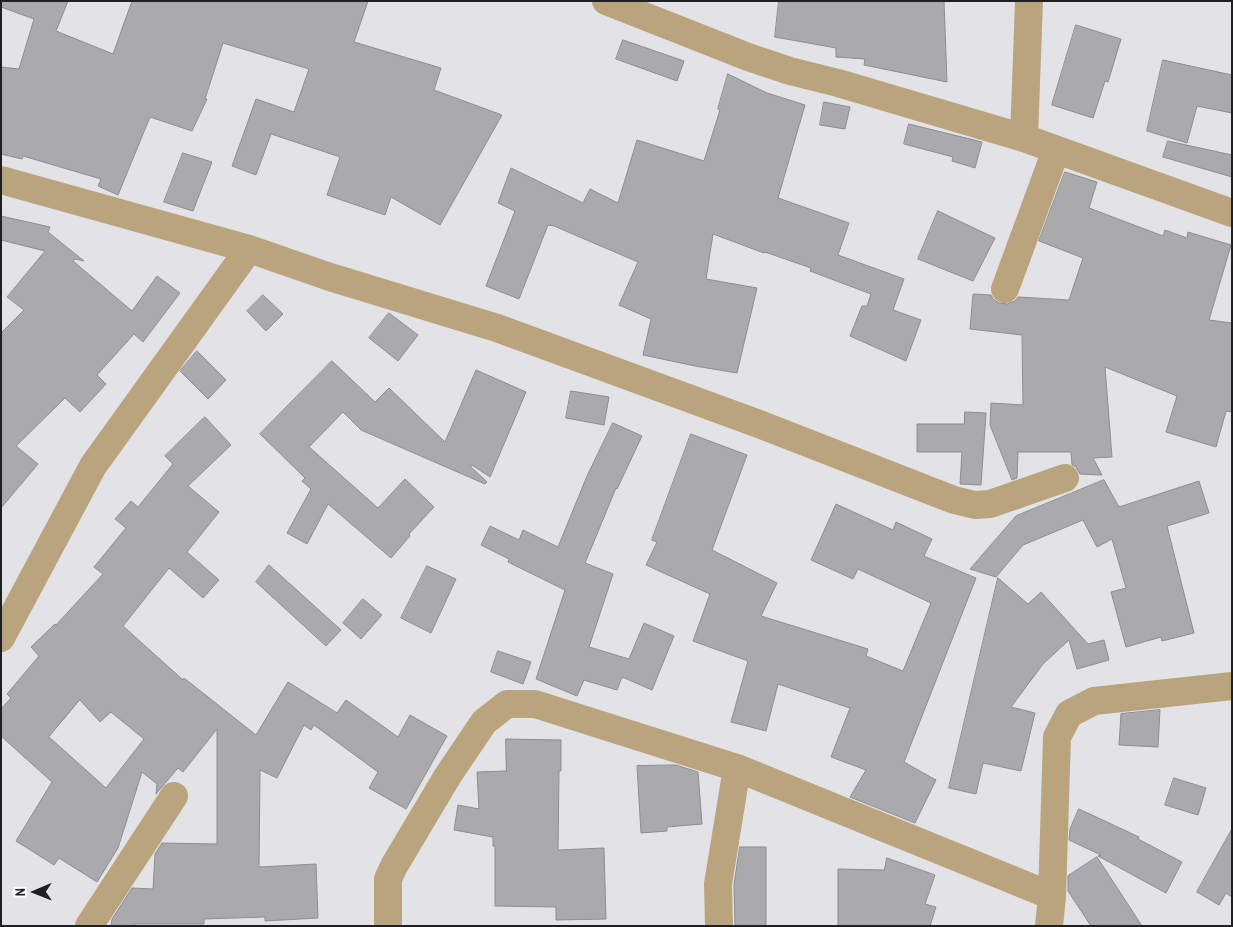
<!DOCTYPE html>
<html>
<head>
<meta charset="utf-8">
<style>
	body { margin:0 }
	#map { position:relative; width:1233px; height:927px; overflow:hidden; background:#e3e3e7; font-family:"Archivo Narrow",sans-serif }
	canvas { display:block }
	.frame { position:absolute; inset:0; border:2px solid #202022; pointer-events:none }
	.north { position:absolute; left:10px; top:867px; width:50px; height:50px; -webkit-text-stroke:4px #fff; paint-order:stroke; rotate:269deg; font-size:14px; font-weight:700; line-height:20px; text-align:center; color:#202022 }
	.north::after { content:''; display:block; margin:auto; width:18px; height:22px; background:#202022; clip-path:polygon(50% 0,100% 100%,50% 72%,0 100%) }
</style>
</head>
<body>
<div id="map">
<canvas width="1233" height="927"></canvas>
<div class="frame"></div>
<div class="north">N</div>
</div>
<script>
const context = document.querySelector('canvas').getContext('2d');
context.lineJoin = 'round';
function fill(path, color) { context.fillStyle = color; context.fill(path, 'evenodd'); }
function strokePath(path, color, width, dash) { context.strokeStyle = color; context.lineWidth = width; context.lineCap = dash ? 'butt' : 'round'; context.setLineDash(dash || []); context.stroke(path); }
const building = new Path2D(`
	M1 1H68L56 31 113 54 132 1H368L354 42 441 68 434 90 502 115 440 225 391 197 385 215 327 195 340 157 271 134 256 175 232 166 256 99 294 112 309 69 223 43 205 99H207L192 131 150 117 118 195 98 186 101 179 23 156 22 159 1 154V67L19 69 34 19 1 7Z
	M779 1H944L947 82 864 65 865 59 836 57V48L775 37Z
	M1076 25 1121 39 1108 82 1105 81 1093 118 1052 105Z
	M623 40 684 61 677 81 616 59Z
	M1163 60 1232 75V113L1197 106 1187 143 1147 131Z
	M728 74 767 93 805 105 778 198 849 223 838 255 904 279 893 310 921 320 906 361 850 336 862 306H867L871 294 810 271 811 268 765 252 764 253 713 234 706 279 757 288 737 373 695 366 643 355 651 319 619 305 638 262 554 226 548 225 519 299 486 286 515 211 498 203 511 168 583 203 590 189 618 203 637 140 704 161 720 110 718 109Z
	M824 102 850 107 845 129 820 125Z
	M909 124 982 142 975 168 952 161 953 157 904 144Z
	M1168 141 1232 155V177L1163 157Z
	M183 153 212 162 193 211 164 202Z
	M1065 172 1097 182 1089 208 1163 236 1165 230 1187 238 1188 232 1231 245 1209 320 1232 323V412L1226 411 1216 447 1166 432 1177 396 1105 367 1112 457 1093 458 1102 475 1080 474 1076 467 1072 465 1071 452H1018L1017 478 1012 480 990 425 991 403 1023 405 1022 335 970 329 973 294 991 295 993 299 999 303 1007 304 1015 301 1018 297 1069 300 1083 258 1039 241Z
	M938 211 995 238 973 281 918 259Z
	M1 216 50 227 48 232 84 261 75 259 73 261 132 311 157 276 180 293 143 342 134 334 97 375 106 384 80 412 65 398 16 446 38 464 1 508V333L24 310 7 297 45 251 1 240Z
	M263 295 283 314 266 331 247 311Z
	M389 313 418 335 398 361 369 338Z
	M197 351 226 380 208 399 180 371Z
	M332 361 375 402 389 388 445 442 476 370 526 392 490 477 472 465 470 466 487 482 485 484 361 430 343 412 309 447 378 508 405 479 434 507 409 534 410 536 391 558 328 504 307 544 287 533 311 489 302 481 305 478 260 434Z
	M571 391 609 397 604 425 566 418Z
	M965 412 986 413 981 485 960 484 962 452H917V424H964Z
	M205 417 231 445 188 486 219 512 187 552 219 580 203 598 169 568 123 626 183 680 184 678 256 735 288 682 337 713 346 700 398 737 410 715 447 736 406 809 369 788 378 772 314 725 311 730 304 725 277 778 260 770 259 867 316 864 318 918 265 921V917L204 919V924H134V926H111L112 919 132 888 153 889 155 854 162 843 217 844V729L183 772 178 768 156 794 157 784 142 772 118 848 97 882 59 858 54 865 16 841 52 782 1 736V709L11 698 7 694 39 656 31 647 55 624 56 625 103 574 94 567 126 528 115 519 131 501 138 507 173 464 165 456ZM80 700 100 722 111 712 144 739 106 788 49 737Z
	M613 423 642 436 617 489 616 488 585 563 613 574 589 647 629 659 644 623 674 636 652 690 622 677 617 690 584 680 577 696 536 679 565 590 508 562 509 559 481 545 490 526 519 540 523 530 558 547 587 476Z
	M691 434 747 455 712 550 777 583 761 616 868 649 866 656 903 671 931 603 858 569 853 579 811 560 836 504 893 530 896 522 932 539 924 556 976 578 904 762 936 780 915 823 850 797 866 770 831 757 850 708 778 684 766 731 731 722 748 661 693 641 710 594 646 565 657 542 652 540Z
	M1104 480 1119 507 1199 481 1209 513 1167 526 1194 633 1162 641 1161 637 1126 647 1111 592 1126 588 1112 539 1097 547 1083 520 1023 545 996 577 970 569 1016 516Z
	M269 565 341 630 326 646 256 582Z
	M427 566 456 579 431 633 401 618Z
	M998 578 1028 604 1041 592 1088 644 1104 640 1109 660 1077 669 1069 640 1043 664 1011 707 1035 713 1021 771 983 763 976 794 949 788Z
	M363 599 382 615 361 639 343 623Z
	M498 651 531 662 523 684 491 672Z
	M1160 710 1158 747 1119 745 1121 714Z
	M506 739 561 740V771H559L558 850 604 848 606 919 556 920V907L495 906V846H493V837L454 830 458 805 479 809 477 772 506 771Z
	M676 765 698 772 702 824 667 827V831L641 833 637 766Z
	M1174 778 1206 788 1198 815 1165 805Z
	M1079 809 1139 837 1138 839 1182 862 1166 893 1098 856 1101 855 1069 840 1070 829Z
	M1232 829V897L1226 893 1219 905 1197 892Z
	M740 847H766V926H735L734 885Z
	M1097 857 1142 926H1091L1068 891V876Z
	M887 858 935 875 925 904 936 907 930 926H838V869L884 870Z`);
const minor = new Path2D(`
	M606 1 748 57 790 71 838 83 1024 138 1232 213
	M1024 138 1029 1
	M1 180 249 249 330 277 497 328 759 424 954 500 975 505 990 504 1065 478
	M1005 289 1056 150
	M1 638 93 466 249 249
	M89 926 174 796
	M388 926V879L394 866 447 777 484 722 507 704H535L737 768 1052 896
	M719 926 718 884 737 768
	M1049 926 1052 896 1057 737 1069 714 1094 701 1232 686`);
fill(building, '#aaaaad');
strokePath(building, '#8d8d90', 1);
strokePath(minor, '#baa47e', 28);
</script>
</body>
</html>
